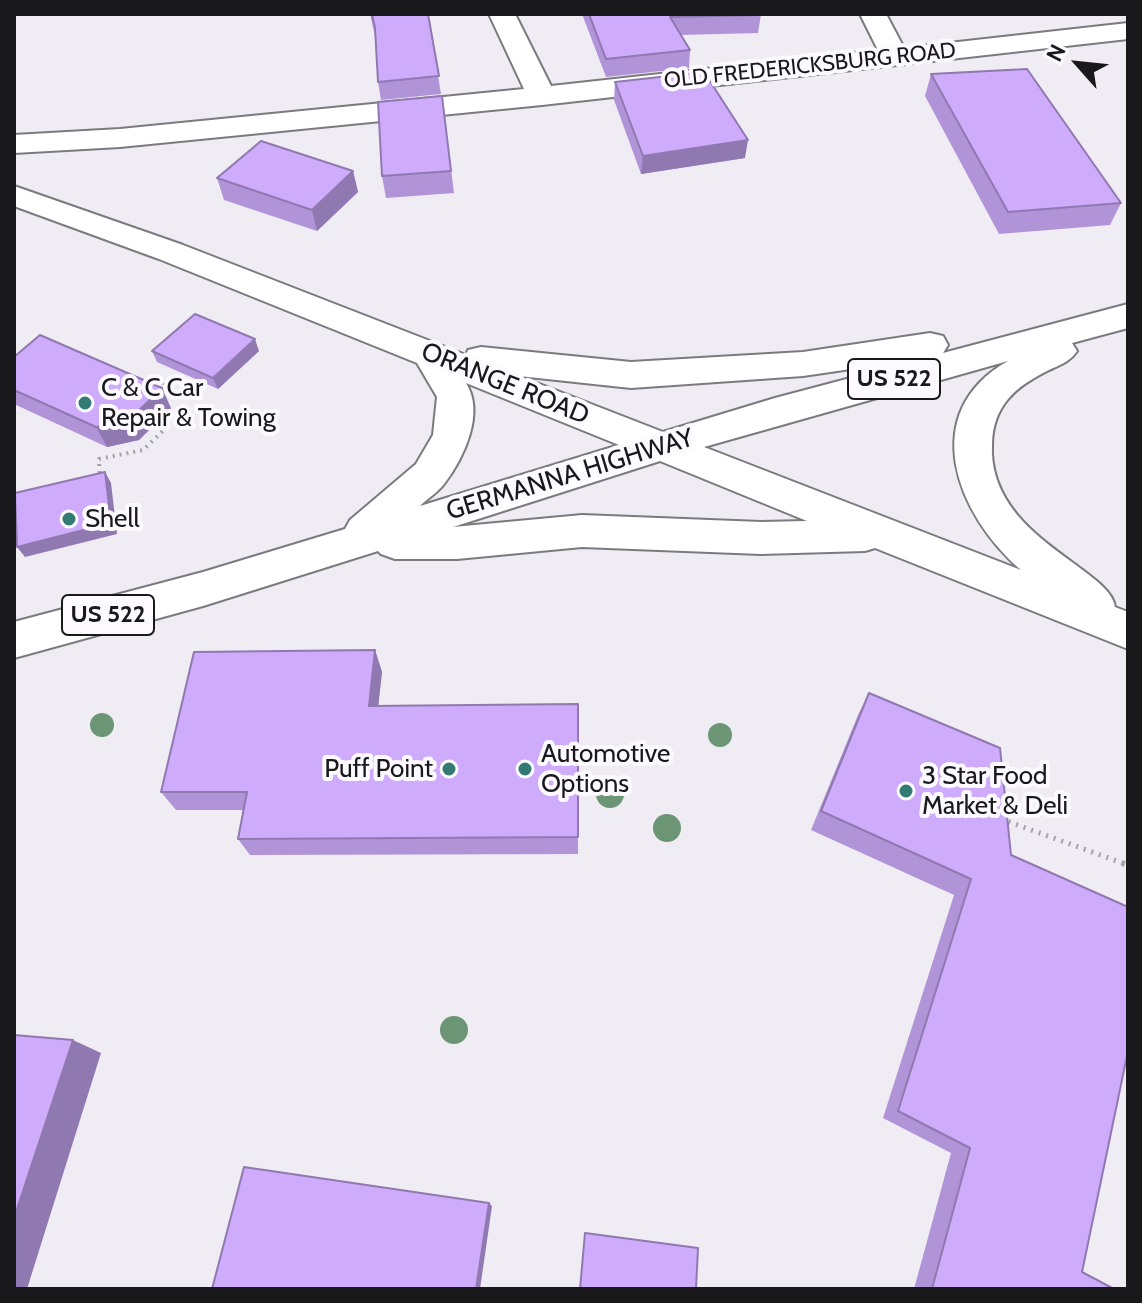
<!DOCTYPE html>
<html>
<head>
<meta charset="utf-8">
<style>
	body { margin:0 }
	#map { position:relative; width:1142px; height:1303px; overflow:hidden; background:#efecf3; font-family:Cabin,sans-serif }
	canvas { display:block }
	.frame { position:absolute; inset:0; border:16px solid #19181b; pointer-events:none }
	.north { position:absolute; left:1038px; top:24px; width:80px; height:80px; -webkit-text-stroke:6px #fcfafe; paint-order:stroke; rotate:297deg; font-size:22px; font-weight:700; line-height:32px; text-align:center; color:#19181b }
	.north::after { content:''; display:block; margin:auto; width:28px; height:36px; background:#19181b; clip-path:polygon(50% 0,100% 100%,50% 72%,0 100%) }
</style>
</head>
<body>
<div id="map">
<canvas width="1142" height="1303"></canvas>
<div class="frame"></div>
<div class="north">N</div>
</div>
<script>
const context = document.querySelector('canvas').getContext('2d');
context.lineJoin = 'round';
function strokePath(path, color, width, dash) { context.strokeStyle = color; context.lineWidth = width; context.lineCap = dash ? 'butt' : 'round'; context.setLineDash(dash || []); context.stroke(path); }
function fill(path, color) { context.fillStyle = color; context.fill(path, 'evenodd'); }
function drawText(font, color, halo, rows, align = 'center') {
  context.font = font + ' Cabin,sans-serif'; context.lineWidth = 8; context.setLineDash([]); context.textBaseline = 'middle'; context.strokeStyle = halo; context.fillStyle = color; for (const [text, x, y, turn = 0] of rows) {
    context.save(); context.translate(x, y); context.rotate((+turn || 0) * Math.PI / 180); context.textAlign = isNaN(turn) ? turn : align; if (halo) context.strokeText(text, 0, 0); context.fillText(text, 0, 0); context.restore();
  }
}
const pathFar2 = new Path2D(`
	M162 383 163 394
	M100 480 99 459 143 450 167 427 164 408`);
const pathFar1 = new Path2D(`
	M1001 819 1128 865`);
const path = new Path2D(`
	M1122 863 1128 865`);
const minor = new Path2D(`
	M489 14H515L551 86 878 50 860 14H886L904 48 1128 23V39L542 105 120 147 14 153V135L120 129 524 89Z`);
const major = new Path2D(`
	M14 186 183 245 466 355 468 350 481 347 631 362 803 352 930 333 943 336 948 345 943 353 1128 304V328L1072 343 1077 351C1070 362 1059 365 1047 371 1015 387 993 406 992 444 987 537 1111 568 1115 607L1128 612V649L875 548 865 551 761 554 582 547 457 559H395L381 554 378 551 203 606 14 658V622L203 572 345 529 350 520 416 464 433 435 437 397 417 363 159 259 14 206ZM926 358 775 398 663 432 519 376 631 388 803 376ZM1008 361C916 413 957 515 1021 570L704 447ZM466 383 619 445 420 506C427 499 438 492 444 484 464 458 485 413 466 383ZM660 461 807 521 761 522 582 515 453 527Z`);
const trees = [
	[102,725,12],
	[720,735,12],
	[610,794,14],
	[667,828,14],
	[454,1030,14]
];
const wall = new Path2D(`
	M370 14H428L441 94 381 100 378 82 375 36Z
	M582 14H761L758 33 681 35 690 50 689 68 606 77Z
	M931 74 1121 203 1110 225 999 234 925 96Z
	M615 82 745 158 641 174 614 100Z
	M442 96 454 193 386 198 382 176Z
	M353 171 358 192 317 231 224 200 217 178Z
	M152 351H259L218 389 157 362Z
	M14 357 171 408 139 440 107 447 14 404Z
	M375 650 382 672 378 706 578 704V854L250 855 238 839 243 810H176L161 792Z
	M869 693 1011 855 1082 1272 1114 1289H914L951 1153 883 1118 954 895 811 830 858 715Z`);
const shadedWall = new Path2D(`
	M748 140 745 158 641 174 643 156Z
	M353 171 358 192 317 231 312 210Z
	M255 339 259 351 218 389 213 378Z
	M162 388 171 408 139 440 107 447 96 427Z
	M105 472 111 483 117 534 25 557 17 547Z
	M375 650 382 672 376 726 369 706Z
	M73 1040 101 1053 27 1289H14V1218Z
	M489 1203 492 1206 480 1289H476Z`);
const building = new Path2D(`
	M372 14H428L439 76 378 82 375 28Z
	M589 14H761V15L670 17 690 50 606 59Z
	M1027 69 1121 203 1008 212 931 74Z
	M704 72 748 140 643 156 615 82Z
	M442 96 451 171 382 176 378 102Z
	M261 141 353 171 312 210 217 178Z
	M195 314 255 339 213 378 152 351Z
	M40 335 162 388 129 420 96 427 14 390V357Z
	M105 472 111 523 17 547 15 493Z
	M375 650 369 706 578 704V837L238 839 247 792H161L194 652Z
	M869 693 1000 748 1011 855 1128 907V1051L1082 1272 1114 1289H932L970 1148 898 1111 971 879 821 811Z
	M14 1035 73 1040 14 1218Z
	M244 1167 489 1203 476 1289H212Z
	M585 1233 698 1248 696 1289H580Z`);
const markers = [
	[85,403,8,"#337a73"],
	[69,519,8,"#337a73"],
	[449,769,8,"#337a73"],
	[525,769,8,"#337a73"],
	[906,791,8,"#337a73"]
];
const farStreetnames = [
	["OLD FREDERICKSBURG ROAD",810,66,-6]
];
const shields = [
	[894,379,92],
	[108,615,92]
];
const shieldNames = [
	["US 522",894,379],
	["US 522",108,615]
];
const streetNames = [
	["ORANGE ROAD",505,384,22],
	["GERMANNA HIGHWAY",570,475,-17]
];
const poiNames = [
	["C & C Car",101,388],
	["Repair & Towing",101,418],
	["Shell",85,519],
	["Automotive",541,754],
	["Options",541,784],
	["Puff Point",433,769,"right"],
	["3 Star Food",922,776],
	["Market & Deli",922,806]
];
strokePath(minor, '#7c7a7f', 4);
strokePath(major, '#7c7a7f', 4);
strokePath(pathFar2, '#a6a3a9', 4, [2, 5]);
strokePath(pathFar1, '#a6a3a9', 5, [2, 6]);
strokePath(path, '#a6a3a9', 6, [3, 8]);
fill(minor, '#fff');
fill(major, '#fff');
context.fillStyle = '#6c9575';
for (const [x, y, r] of trees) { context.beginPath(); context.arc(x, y, r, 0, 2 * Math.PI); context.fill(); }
fill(wall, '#b194d8');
fill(shadedWall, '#9078b0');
fill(building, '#ceacfb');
strokePath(building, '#9078b0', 2);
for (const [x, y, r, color] of markers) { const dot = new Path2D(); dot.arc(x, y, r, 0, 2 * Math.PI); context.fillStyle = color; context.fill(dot); strokePath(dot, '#fcfafe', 3); }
drawText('22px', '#19181b', '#fcfafe', farStreetnames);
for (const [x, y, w] of shields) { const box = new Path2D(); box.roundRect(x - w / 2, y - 20, w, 40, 6); context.fillStyle = '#fcfafe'; context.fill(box); strokePath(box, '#19181b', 2); }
drawText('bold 24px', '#19181b', null, shieldNames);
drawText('26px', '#19181b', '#fcfafe', streetNames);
drawText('26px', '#19181b', '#fcfafe', poiNames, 'left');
</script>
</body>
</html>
